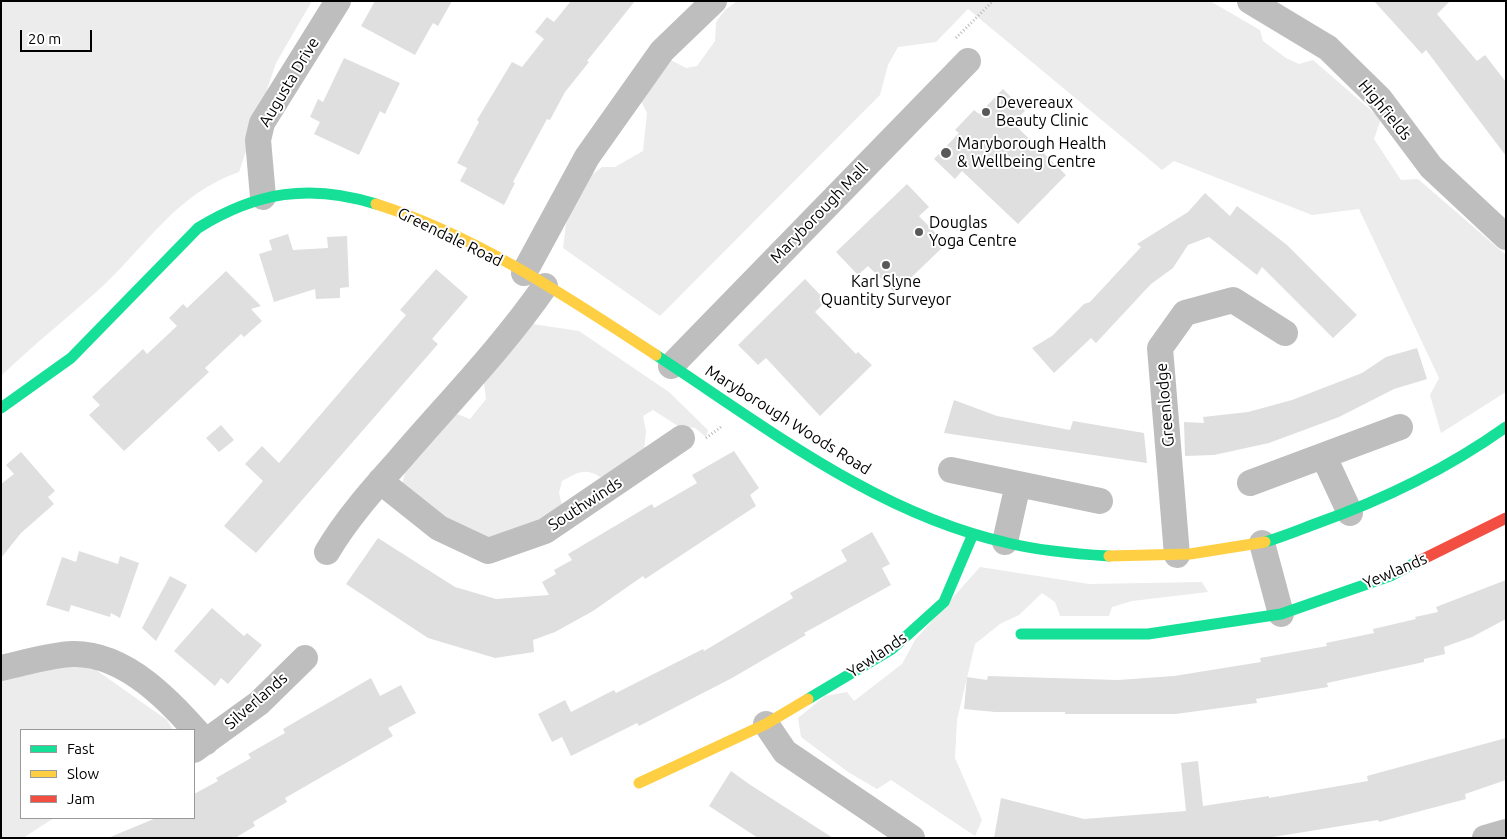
<!DOCTYPE html>
<html>
<head>
<meta charset="utf-8">
<style>
	body { margin:0 }
	#map { position:relative; width:1507px; height:839px; overflow:hidden; background:#fff; font-family:Ubuntu,sans-serif }
	canvas { display:block }
	.frame { position:absolute; inset:0; border:2px solid #000; pointer-events:none }
	.legend { position:absolute; left:20px; top:729px; width:175px; height:90px; box-sizing:border-box; background:#fff; border:1px solid #999; margin:0; padding:6px 9px; list-style:none; font-size:15px; color:#000 }
	.legend li { display:flex; align-items:center; gap:10px; height:25px }
	.legend b { width:25px; border:1px solid #999 }
	.scale { position:absolute; left:20px; top:30px; width:72px; height:22px; box-sizing:border-box; border:2px solid #000; border-top:0; padding-left:6px; font-size:15px; line-height:18px; white-space:nowrap; color:#000; -webkit-text-stroke:4px #fff; paint-order:stroke }
</style>
</head>
<body>
<div id="map">
<canvas width="1507" height="839"></canvas>
<div class="frame"></div>
<ul class="legend">
<li><b style="height:6px;background:#16e098"></b>Fast</li>
<li><b style="height:6px;background:#ffcf43"></b>Slow</li>
<li><b style="height:6px;background:#f24e42"></b>Jam</li>
</ul>
<div class="scale">20 m</div>
</div>
<script>
const context = document.querySelector('canvas').getContext('2d');
context.lineJoin = 'round';
function fill(path, color) { context.fillStyle = color; context.fill(path, 'evenodd'); }
function strokePath(path, color, width, dash) { context.strokeStyle = color; context.lineWidth = width; context.lineCap = dash ? 'butt' : 'round'; context.setLineDash(dash || []); context.stroke(path); }
function drawText(font, color, halo, rows, align = 'center') {
  context.font = font + ' Ubuntu,sans-serif'; context.lineWidth = 4; context.setLineDash([]); context.textBaseline = 'middle'; context.strokeStyle = halo; context.fillStyle = color; for (const [text, x, y, turn = 0] of rows) {
    context.save(); context.translate(x, y); context.rotate((+turn || 0) * Math.PI / 180); context.textAlign = isNaN(turn) ? turn : align; if (halo) context.strokeText(text, 0, 0); context.fillText(text, 0, 0); context.restore();
  }
}
const green = new Path2D(`
	M1 1H312L276 63 239 172C178 193 148 243 104 285 70 316 34 344 1 376Z
	M737 1H1210L1260 30 1263 41 1286 58 1299 64 1313 60 1381 119 1374 139 1401 180 1418 179 1506 255V392L1441 433 1430 395 1439 378 1359 209 1312 215 1174 161 1162 170 968 9 936 42 898 47 888 65 880 95 660 316 563 248 566 224 585 180 602 167H615L643 151 647 113 641 101 669 59 686 68 697 66 715 41 716 22 725 10Z
	M533 324 579 331 669 392 708 430 706 437 695 428 678 426 653 410 643 416 646 431 644 451 616 474 600 477C585 467 577 473 562 481L559 493 562 505 543 521 486 540 423 507 402 485 405 472 457 414 470 419 486 399 484 383Z
	M980 567 1089 584 1202 582 1208 592 1132 601 1112 607 1109 616H1060L1055 602 1042 593 1019 615 1000 624 975 644 957 720 955 758 982 820 975 836 891 780 877 789 848 772 801 737 798 718 825 696 847 692 854 701 902 664 915 640Z
	M89 665 167 720 173 730H21V818H54L23 838H2L1 680 53 666Z`);
const building = new Path2D(`
	M375 1H452L438 26 433 23 415 55 361 26Z
	M571 1H635L587 61 589 62 565 92 550 120 547 119 513 182 515 183 504 205 460 181 467 168 457 163 479 122 477 120 512 62 522 67 544 39 535 32 547 17 554 22Z
	M1374 1H1450L1437 14 1477 61 1485 55 1506 82V156L1426 50 1422 54Z
	M344 58 400 83 385 114 380 111 359 155 314 134 320 122 310 117 318 99 323 102Z
	M1003 89 1025 111 1013 123 1066 175 1018 224 962 171 955 179 934 159 959 133 955 130 974 110 979 114Z
	M907 184 929 207 919 216 946 244 895 293 868 266 858 275 836 252Z
	M1205 193 1230 216 1237 206 1287 245 1357 315 1333 338 1262 267 1257 275 1209 237 1188 245 1173 268 1151 284 1096 343 1091 338 1054 373 1032 348 1052 336 1084 304 1090 302 1141 247 1137 244 1188 212Z
	M288 234 293 250 328 248 327 237 347 236 349 287 340 288V298L316 299 315 289 274 302 259 254 272 250 269 240Z
	M436 269 468 297 432 339 438 344 256 553 224 526 263 481 245 464 262 446 279 463 406 315 400 310Z
	M226 271 261 306 251 309 262 321 244 337 241 334 205 368 209 372 124 451 89 415 100 405 92 397 143 349 147 354 177 326 169 318 183 304 187 308Z
	M805 279 826 301 815 312 856 354 858 352 872 365 820 416 766 358 758 365 738 345Z
	M1417 348 1427 379 1394 389 1339 417 1269 443 1214 455 1185 456 1184 422 1204 423 1203 417 1248 412 1292 400 1362 373 1386 357Z
	M954 400 997 416 1070 430 1073 421 1144 433 1147 463 944 433Z
	M221 425 234 440 219 452 206 438Z
	M734 451 759 488 750 495 756 506 645 579 643 576 593 611 555 632 533 640 534 652 495 658 428 638 346 584 378 538 455 587 496 599 549 595 542 582 556 574 554 570 572 560 568 554 652 504 654 508 697 483 692 475Z
	M21 452 55 491 48 497 54 504 21 533 1 558V484L14 474 6 465Z
	M872 532 890 564 882 568 891 585 804 633 806 635 732 678 639 726 637 723 571 756 562 737 552 742 538 714 565 700 571 712 614 690 616 693 703 649 704 651 793 598 790 593 847 561 841 550Z
	M79 551 118 564 120 556 139 563 120 618 111 613 110 617 71 605 69 612 46 605 62 557 76 562Z
	M170 576 187 585 156 641 142 628Z
	M1506 580V619L1472 637 1444 647 1445 654 1424 659V662L1327 683 1328 687 1256 699 1257 703 1176 714H1065V712H995L964 709 967 677 987 680 988 676 1118 680 1174 676 1261 662 1260 658 1327 646 1326 643 1374 633 1373 629 1416 619 1415 617 1438 612 1436 607Z
	M212 608 244 636 247 633 262 645 228 684 221 678 215 686 174 651Z
	M371 678 380 696 401 685 416 713 388 728 393 736 285 798 287 802 253 822 255 826 235 838H108L156 818H194V794L218 781 216 778 251 758 248 754 285 733 283 729Z
	M1506 738V780L1465 794 1466 799 1379 822 1378 820 1267 838H994L1001 798 1084 819 1186 811 1181 763 1198 761 1203 806 1269 796V798L1368 781 1367 776Z
	M731 771 749 784 833 838H758L709 806Z`);
const path = new Path2D(`
	M956 38 993 1
	M706 438 721 427`);
const street = new Path2D(`
	M1250 1 1328 48 1380 99 1431 167 1506 237
	M263 197 258 140 262 123 338 1
	M524 273 587 157 662 51 714 1
	M671 366 968 61
	M1324 457 1350 513
	M951 470 1100 501
	M380 481 439 528 488 551 545 531 682 438
	M1250 483 1400 427
	M1005 542 1018 484
	M1262 543 1281 614
	M327 552C347 518 374 488 400 459 449 402 502 348 545 286
	M1177 555 1160 348 1185 313 1233 300 1285 333
	M1 668C25 663 48 655 73 654 128 653 173 705 206 742
	M766 724 785 752 912 838
	M194 750 259 703 305 658
	M1485 838 1506 832`);
const fast = new Path2D(`
	M656 355C766 427 877 514 1008 543 1041 551 1075 554 1109 556
	M1 408 71 358 198 228C256 192 310 183 376 204
	M1265 542C1282 537 1299 530 1315 524 1383 500 1447 469 1506 427
	M1021 634H1148L1281 614 1390 576 1417 562
	M808 699 892 649 944 602 973 534`);
const slow = new Path2D(`
	M376 204C477 236 569 298 656 355
	M1109 556 1190 554 1265 542
	M639 783 766 724 808 699`);
const jam = new Path2D(`
	M1417 562 1506 518`);
const markers = [
	[986,112,5,"#595959"],
	[946,153,6,"#595959"],
	[919,232,5,"#595959"],
	[886,265,5,"#595959"]
];
const streetNames = [
	["Augusta Drive",289,82,-59],
	["Highfields",1385,110,50],
	["Maryborough Mall",819,213,-46],
	["Greendale Road",450,237,26],
	["Greenlodge",1165,405,-95],
	["Maryborough Woods Road",788,420,32],
	["Southwinds",585,504,-33],
	["Yewlands",1395,571,-23],
	["Yewlands",877,655,-34],
	["Silverlands",256,701,-41]
];
const poiNames = [
	["Devereaux",996,103],
	["Beauty Clinic",996,121],
	["Maryborough Health",957,144],
	["& Wellbeing Centre",957,162],
	["Douglas",929,223],
	["Yoga Centre",929,241],
	["Karl Slyne",886,282,"center"],
	["Quantity Surveyor",886,300,"center"]
];
fill(green, '#ececec');
fill(building, '#dfdfdf');
strokePath(path, '#b9b9b9', 3, [1, 2.5]);
strokePath(street, '#bebebe', 26);
strokePath(fast, '#16e098', 11);
strokePath(slow, '#ffcf43', 11);
strokePath(jam, '#f24e42', 11);
for (const [x, y, r, color] of markers) { const dot = new Path2D(); dot.arc(x, y, r, 0, 2 * Math.PI); context.fillStyle = color; context.fill(dot); strokePath(dot, '#fff', 2); }
drawText('16px', '#000', '#fff', streetNames);
drawText('16px', '#000', '#fff', poiNames, 'left');
</script>
</body>
</html>
